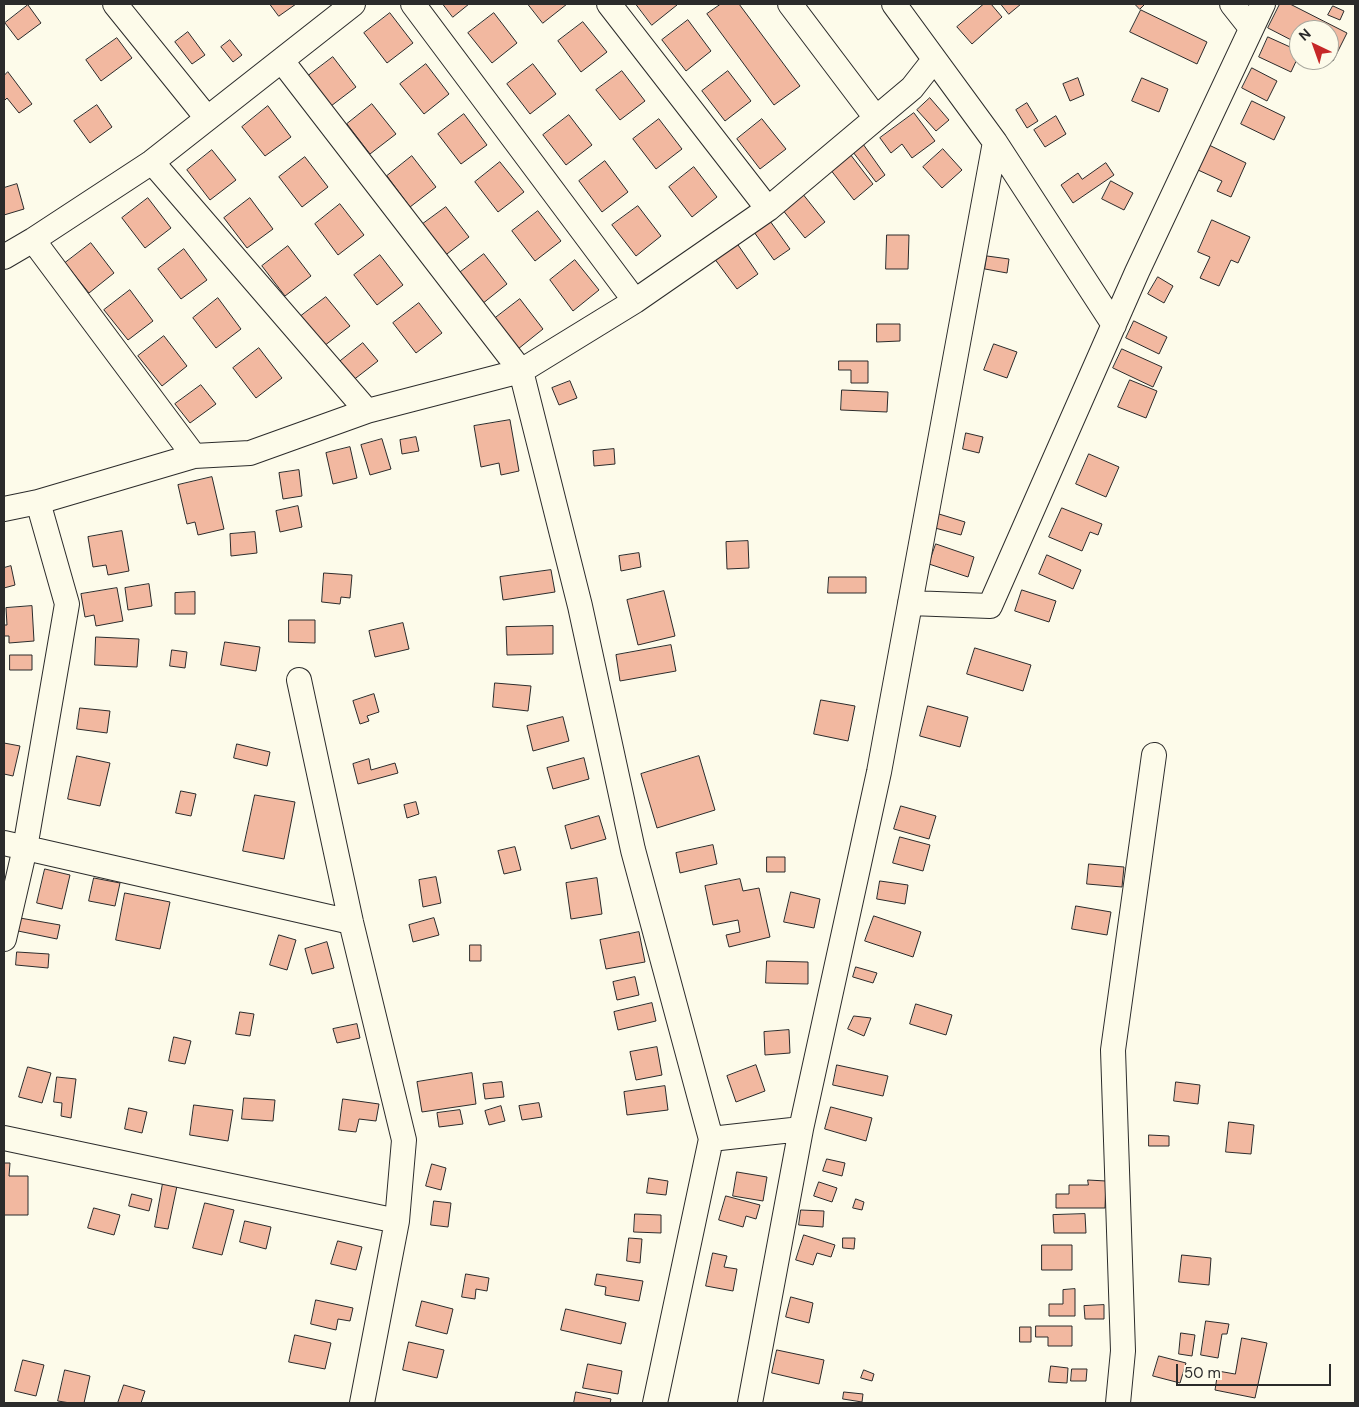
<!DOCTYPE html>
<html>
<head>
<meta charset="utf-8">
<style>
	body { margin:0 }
	#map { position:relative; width:1359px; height:1407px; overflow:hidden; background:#fdfbea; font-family:"DM Sans",sans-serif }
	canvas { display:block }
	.frame { position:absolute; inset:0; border:5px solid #2b2b2b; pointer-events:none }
	.north { position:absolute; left:1289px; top:20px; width:50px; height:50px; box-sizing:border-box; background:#fdfbea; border:1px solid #a9a89e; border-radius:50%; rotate:318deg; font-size:14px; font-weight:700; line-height:20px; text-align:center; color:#2b2b2b }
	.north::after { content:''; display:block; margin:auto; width:18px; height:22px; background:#c62828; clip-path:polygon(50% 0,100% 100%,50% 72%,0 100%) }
	.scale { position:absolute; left:1176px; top:1364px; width:155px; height:22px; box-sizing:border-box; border:2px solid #2b2b2b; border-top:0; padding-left:6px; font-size:15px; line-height:18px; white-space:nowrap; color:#2b2b2b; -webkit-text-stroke:4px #fdfbea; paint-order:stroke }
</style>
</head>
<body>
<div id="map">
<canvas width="1359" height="1407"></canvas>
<div class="frame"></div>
<div class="north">N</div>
<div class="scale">50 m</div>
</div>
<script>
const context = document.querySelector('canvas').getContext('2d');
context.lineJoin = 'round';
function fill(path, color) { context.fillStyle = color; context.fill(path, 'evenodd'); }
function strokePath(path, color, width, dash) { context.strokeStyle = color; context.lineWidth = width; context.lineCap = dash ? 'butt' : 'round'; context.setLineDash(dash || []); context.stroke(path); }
const building = new Path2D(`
	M270 4H296L279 16Z
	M443 4H469L453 17Z
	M528 4H567L543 23Z
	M636 4H676L677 5 652 25Z
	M721 4H739L800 86 774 105 707 14Z
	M984 4H991L1002 17 972 44 957 27Z
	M1001 4H1021L1009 14Z
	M1135 4H1145L1140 9Z
	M1280 4H1290L1347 33 1333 61 1329 59V30H1299V44L1268 28Z
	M28 5 41 23 18 40 5 23Z
	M1333 6 1344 11 1340 20 1328 15Z
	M1141 10 1207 42 1197 64 1130 32Z
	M390 13 413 43 387 63 364 33Z
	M494 13 517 43 492 63 468 33Z
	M688 20 711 51 686 71 662 40Z
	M583 22 607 52 581 72 558 41Z
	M188 32 205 55 192 64 175 42Z
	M1268 37 1299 51V55L1291 72 1259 57Z
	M117 38 132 58 101 81 86 60Z
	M230 40 242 55 233 62 221 47Z
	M333 57 356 87 331 106 308 76Z
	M426 64 449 94 424 114 400 84Z
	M533 64 556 94 530 114 507 84Z
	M1252 68 1277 81 1267 101 1242 88Z
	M622 71 645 101 620 120 596 90Z
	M728 71 751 101 725 121 702 91Z
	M8 72 32 104 19 113 7 98 4 101V76Z
	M1078 78 1084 95 1070 101 1063 84Z
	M1142 78 1168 89 1159 112 1132 101Z
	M930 98 949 120 936 131 917 110Z
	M1252 101 1285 117 1274 140 1241 124Z
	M1027 103 1038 121 1027 128 1016 110Z
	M372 104 396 134 370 154 347 124Z
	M97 105 112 127 90 143 74 121Z
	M268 106 291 137 265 156 242 127Z
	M914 113 935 141 912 158 902 144 891 153 880 138Z
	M464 114 487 145 461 164 438 134Z
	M569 115 592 145 566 165 543 135Z
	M1056 116 1066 134 1045 147 1034 130Z
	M659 119 682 149 656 169 633 139Z
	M762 119 786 149 760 169 737 139Z
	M863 144 885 175 876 182 853 152Z
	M1209 145 1246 163 1231 197 1217 191 1222 181 1198 170Z
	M943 149 962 170 942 188 923 167Z
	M212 150 236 180 210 200 187 170Z
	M850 154 873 184 854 200 830 169Z
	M412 156 436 187 410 207 387 176Z
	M305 157 328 187 302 207 279 177Z
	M605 161 628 192 602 212 579 181Z
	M500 162 524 192 498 212 475 182Z
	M1106 163 1114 175 1073 203 1061 185 1078 173 1082 179Z
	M694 167 717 197 692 217 669 187Z
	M1111 181 1133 193 1124 210 1102 199Z
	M17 184 24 209 4 215V188Z
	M802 193 825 222 805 238 782 209Z
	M148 198 171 228 145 248 122 218Z
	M250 198 273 229 247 248 224 218Z
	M340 204 364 235 338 255 315 224Z
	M638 206 661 236 636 256 612 225Z
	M446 207 469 237 443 257 420 226Z
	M538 211 561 241 535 261 512 231Z
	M1212 220 1250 237 1238 263 1231 260 1219 286 1200 278 1210 257 1198 252Z
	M770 221 790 249 774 260 754 232Z
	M887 235H909L908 269H886Z
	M736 242 758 274 737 289 714 258Z
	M91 243 114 273 89 293 65 263Z
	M288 246 311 276 285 296 262 266Z
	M184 249 207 280 181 299 158 269Z
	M484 254 507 284 482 304 458 274Z
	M380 255 403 285 377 305 354 275Z
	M987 256 1009 259 1007 273 985 269Z
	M575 260 599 290 573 311 550 280Z
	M1158 277 1173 286 1164 303 1148 294Z
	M130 290 153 321 128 340 104 310Z
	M326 297 350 326 324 346 301 316Z
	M218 298 241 329 216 348 193 318Z
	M520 299 543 329 518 349 494 319Z
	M419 303 442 333 416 353 393 323Z
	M1134 321 1167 337 1159 354 1126 338Z
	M877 324H900V341L877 342Z
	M164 336 187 366 162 386 138 356Z
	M363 343 378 361 352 381 338 363Z
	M994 344 1017 352 1007 378 984 370Z
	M259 348 282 378 256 398 233 368Z
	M1122 349 1162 367 1153 387 1113 368Z
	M839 361H868V383H851V370H839Z
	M1130 380 1157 391 1146 418 1118 407Z
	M570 381 577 398 559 405 552 388Z
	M201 385 216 404 190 423 175 404Z
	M842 390 888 392 887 412 841 410Z
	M510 420 519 471 501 475 499 463 481 467 474 426Z
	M966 433 983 437 979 453 963 449Z
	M416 437 419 451 402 454 400 440Z
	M382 439 391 469 370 475 361 445Z
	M350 447 357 478 333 484 326 453Z
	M614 449 615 464 594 466 593 451Z
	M1089 454 1119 467 1106 497 1076 484Z
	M299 470 302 496 283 499 279 473Z
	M212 477 224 529 198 535 195 522 187 524 178 485Z
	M298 506 302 527 280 532 276 511Z
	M1062 508 1102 524 1098 535 1090 532 1082 551 1049 537Z
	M939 514 965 522 961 535 935 528Z
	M122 531 129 571 108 575 106 565 93 567 88 537Z
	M255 532 257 553 231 556 230 534Z
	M748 541 749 568 727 569 726 542Z
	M936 544 974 557 968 577 929 564Z
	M639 553 641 567 621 571 619 556Z
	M1047 555 1081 570 1073 589 1039 574Z
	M11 566 15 585 4 588V568Z
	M551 570 555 592 503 600 500 577Z
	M324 573 352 575 350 598 341 597 340 604 322 602Z
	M829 577H866V593H828Z
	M149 584 152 606 128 610 125 588Z
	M117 588 123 621 96 626 94 615 85 617 81 594Z
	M1022 590 1056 601 1049 622 1015 611Z
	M664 591 675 636 638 645 627 600Z
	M195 592V614H175V593Z
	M32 606 34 641 9 643V636H4V625H7L6 608Z
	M289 620H315V643L289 642Z
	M403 623 409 649 375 657 369 631Z
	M553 626V654L507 655 506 627Z
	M96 637 139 639 137 667 95 665Z
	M225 642 260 647 256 671 221 665Z
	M671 645 676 671 620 681 616 655Z
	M975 648 1031 665 1023 691 967 674Z
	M172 650 187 652 185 668 170 666Z
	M10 655H32V670H10Z
	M495 683 531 686 528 711 493 707Z
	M374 694 379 712 367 716 369 721 360 724 353 701Z
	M821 700 855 706 848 741 814 734Z
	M928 706 968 717 960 747 920 736Z
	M80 708 110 711 107 733 77 729Z
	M563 717 569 741 533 751 527 726Z
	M4 743 20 746 13 776 4 774Z
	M237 744 270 752 267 766 234 758Z
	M77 756 110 763 100 806 68 799Z
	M699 756 715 810 657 828 641 774Z
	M584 758 589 779 553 789 547 768Z
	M369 759 371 770 395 763 398 773 358 784 353 764Z
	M181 791 196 794 191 816 176 813Z
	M255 795 295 802 284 859 243 851Z
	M416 802 419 814 407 818 404 805Z
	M901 806 936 816 929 839 894 829Z
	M599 816 606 839 571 849 565 826Z
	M900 837 930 845 923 871 893 863Z
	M713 845 717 864 680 873 676 853Z
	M515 847 521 870 504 874 498 851Z
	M767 857H785V872H767Z
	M1089 864 1124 867 1122 887 1087 884Z
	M45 869 70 875 62 909 37 903Z
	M436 877 441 903 423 907 419 880Z
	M94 878 120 883 115 906 89 901Z
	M597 878 602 914 571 919 566 883Z
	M740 879 743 891 759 888 770 937 729 947 726 935 740 932 738 920 713 925 705 886Z
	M880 881 908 885 905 904 877 899Z
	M791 892 820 899 814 928 784 922Z
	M125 893 170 902 160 949 116 940Z
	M1076 906 1111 912 1107 935 1072 929Z
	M874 916 921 932 913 957 865 941Z
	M20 918 60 925 57 939 18 931Z
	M434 918 439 935 413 942 409 925Z
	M639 932 645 962 606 969 600 940Z
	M279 935 296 940 287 970 270 965Z
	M327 942 334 968 312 974 305 949Z
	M470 945H481V961H470Z
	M17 952 49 954 48 968 16 965Z
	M767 961 808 962V984L766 983Z
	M856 967 877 973 873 983 853 977Z
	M635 977 639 995 617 1000 613 982Z
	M652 1003 656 1021 618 1030 614 1012Z
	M916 1004 952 1015 946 1035 910 1024Z
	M240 1012 254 1014 250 1036 236 1034Z
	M854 1016 871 1018 864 1036 848 1029Z
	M357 1024 360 1038 337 1043 333 1029Z
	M789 1030 790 1053 765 1055 764 1032Z
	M174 1037 191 1041 185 1064 169 1061Z
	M657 1047 662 1075 636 1080 630 1052Z
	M756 1065 765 1091 736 1102 727 1076Z
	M837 1065 888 1076 883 1096 833 1085Z
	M28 1067 51 1073 42 1103 19 1097Z
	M472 1073 476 1104 422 1112 417 1082Z
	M57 1077 76 1079 71 1118 61 1116 62 1103 54 1102Z
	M502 1082 504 1097 485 1099 483 1084Z
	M1176 1082 1200 1085 1198 1104 1174 1101Z
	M665 1086 668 1110 627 1115 624 1092Z
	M244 1098 275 1100 273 1121 242 1119Z
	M343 1099 379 1104 376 1121 359 1119 356 1132 339 1130Z
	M539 1103 542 1117 522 1120 519 1106Z
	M194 1105 233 1110 228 1141 190 1135Z
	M501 1106 505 1121 489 1125 485 1111Z
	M831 1107 872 1118 866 1141 825 1129Z
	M129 1108 147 1112 142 1133 125 1129Z
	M460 1110 463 1124 439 1127 437 1113Z
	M1229 1122 1254 1125 1251 1154 1226 1152Z
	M1149 1135 1169 1136V1146H1149Z
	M827 1159 845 1163 842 1176 823 1171Z
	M4 1163H10L9 1176H28V1215H4Z
	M432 1164 446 1168 441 1190 426 1186Z
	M737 1172 767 1177 763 1201 733 1196Z
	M649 1178 668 1181 666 1195 647 1193Z
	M1088 1180 1106 1181 1105 1208H1056V1194H1069V1185H1088Z
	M819 1182 837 1188 832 1202 814 1196Z
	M163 1183 177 1186 168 1229 155 1227Z
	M132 1194 152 1199 149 1211 129 1206Z
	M726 1196 760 1205 756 1219 746 1216 743 1227 719 1220Z
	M856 1199 864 1202 862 1210 853 1208Z
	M434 1201 451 1203 448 1227 431 1225Z
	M205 1203 234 1210 222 1255 193 1248Z
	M94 1208 120 1215 114 1235 88 1228Z
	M801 1210 824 1211 823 1227 799 1225Z
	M635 1214 661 1215V1233L634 1232Z
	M1085 1214 1086 1233H1054L1053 1215Z
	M245 1221 271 1227 266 1249 240 1242Z
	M804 1235 835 1245 831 1257 817 1253 813 1265 796 1260Z
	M629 1238 642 1239 640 1263 627 1261Z
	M843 1238H855L854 1249 843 1248Z
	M338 1241 362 1247 356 1270 331 1264Z
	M1042 1245H1072V1270H1042Z
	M713 1253 727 1256 724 1267 737 1269 733 1291 706 1286Z
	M1182 1255 1211 1258 1209 1285 1179 1282Z
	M466 1274 489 1278 487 1291 476 1289 475 1299 462 1297Z
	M597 1274 643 1281 639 1301 605 1295 606 1287 595 1285Z
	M1075 1289V1316H1049V1304H1063V1290Z
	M791 1297 813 1303 809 1323 786 1317Z
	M316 1300 353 1308 350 1321 338 1319 336 1330 311 1324Z
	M422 1301 453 1309 447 1334 416 1326Z
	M1104 1305V1319H1085L1084 1306Z
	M566 1309 626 1323 621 1344 561 1330Z
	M1206 1321 1229 1324 1227 1334H1222L1218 1358 1201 1355Z
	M1036 1326H1072V1346H1048V1337H1036Z
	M1020 1327H1031V1342H1020Z
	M1181 1333 1195 1335 1192 1356 1179 1354Z
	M295 1335 331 1343 325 1369 289 1362Z
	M1242 1338 1267 1343 1255 1398 1215 1390 1218 1371 1235 1374Z
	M409 1342 444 1350 437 1378 403 1370Z
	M777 1350 824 1360 819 1384 772 1373Z
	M1159 1356 1186 1363 1180 1383 1153 1376Z
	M23 1360 44 1365 36 1396 15 1391Z
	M588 1364 622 1371 618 1394 583 1388Z
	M1051 1366 1068 1368 1067 1383 1049 1382Z
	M1072 1369H1087L1086 1381H1071Z
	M65 1370 90 1376 84 1403H70L58 1401Z
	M864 1370 874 1374 872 1381 861 1378Z
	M124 1385 145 1391 141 1403H118Z
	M576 1392 611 1399 610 1403H574Z
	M844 1392 863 1394 862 1402 843 1399Z`);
const minor = new Path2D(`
	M115 4 207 118
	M413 4 635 301
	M609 4 768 209
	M790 4 876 118
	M894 4 995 142 1114 325
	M1232 4 1251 28
	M282 61 521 371 580 606 633 850 711 1139 655 1403
	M152 162 367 411
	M33 240 194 456
	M4 257 33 240 152 162 353 4
	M4 509 38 502 194 456 250 453 367 411 521 371 635 301 768 209 912 88 934 60
	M910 603 990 606 1137 272 1263 4
	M299 680 351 922 404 1140 397 1221 362 1403
	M4 843 351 922
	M4 939 25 848 67 604 38 502
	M4 1138 397 1221
	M711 1139 801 1129
	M750 1403 801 1129 879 772 995 142
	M1118 1403 1123 1351 1113 1050 1154 755`);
fill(building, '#f2b8a0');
strokePath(building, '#2b2b2b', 1);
strokePath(minor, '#2b2b2b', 26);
strokePath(minor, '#fdfbea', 24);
</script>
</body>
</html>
